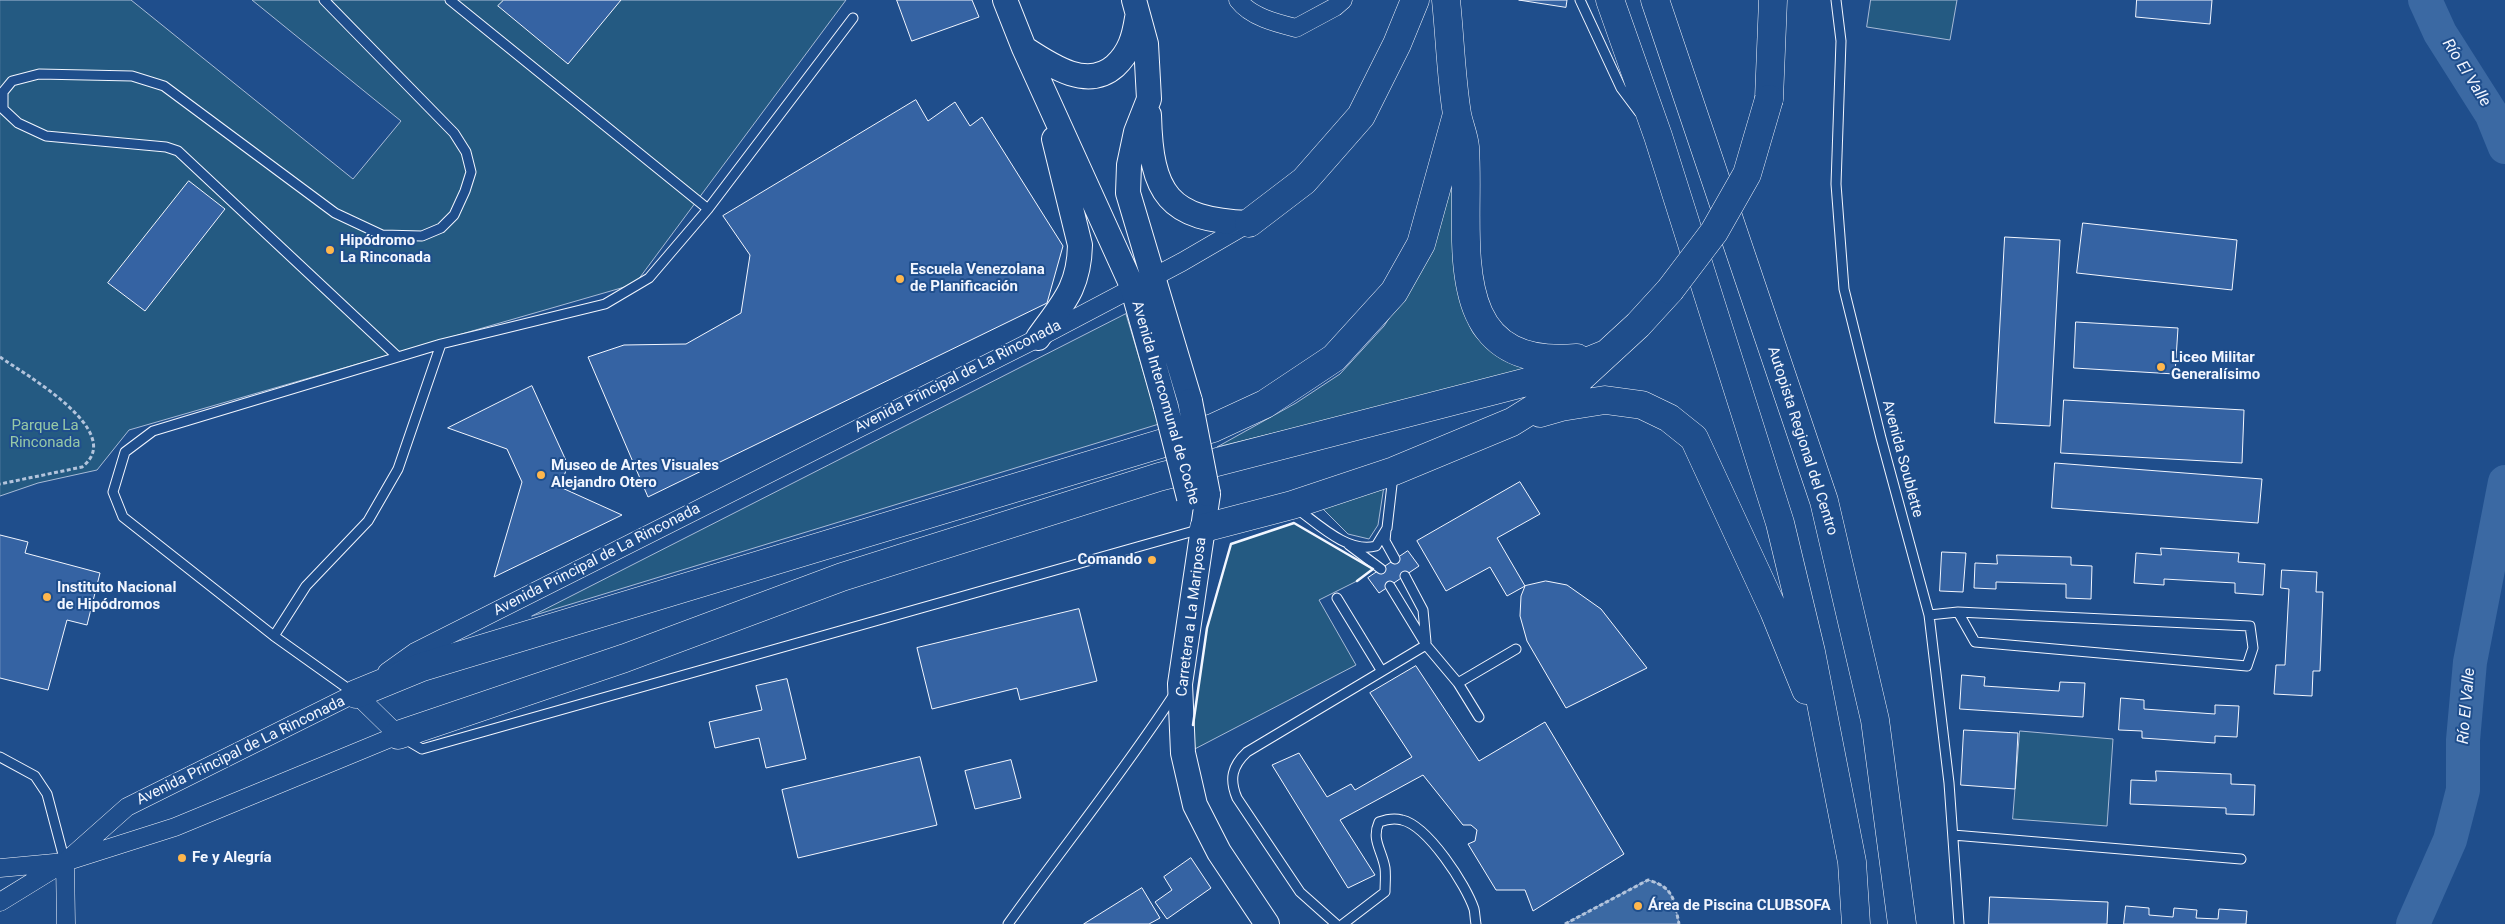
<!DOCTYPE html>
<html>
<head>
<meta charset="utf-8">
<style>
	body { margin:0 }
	canvas { display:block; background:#1f4e8c }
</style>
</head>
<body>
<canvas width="2505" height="924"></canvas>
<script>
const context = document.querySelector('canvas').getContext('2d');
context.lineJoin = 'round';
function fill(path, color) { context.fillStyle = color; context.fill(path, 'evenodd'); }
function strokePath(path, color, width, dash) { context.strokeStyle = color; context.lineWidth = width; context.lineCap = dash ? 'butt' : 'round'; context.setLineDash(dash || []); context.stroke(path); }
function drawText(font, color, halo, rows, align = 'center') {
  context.font = font + ' Roboto,sans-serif'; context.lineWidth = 4; context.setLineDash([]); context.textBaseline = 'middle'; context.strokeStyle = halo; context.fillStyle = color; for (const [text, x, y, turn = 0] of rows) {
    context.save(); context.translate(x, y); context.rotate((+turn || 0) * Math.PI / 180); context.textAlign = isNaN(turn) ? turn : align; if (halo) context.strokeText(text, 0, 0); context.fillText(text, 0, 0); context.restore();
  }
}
const green = new Path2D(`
	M0 0H131L353 179 401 121 252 0H846L635 284 129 430 97 470 38 483 0 496Z
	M1871 0H1957L1950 40 1867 27Z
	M1455 160C1457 196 1455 308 1474 334 1489 354 1515 360 1537 369L1217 447 1296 403 1340 374 1384 326 1414 280Z
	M1126 314 1159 424 532 616Z
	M1384 486 1378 525 1369 539 1348 534 1322 508Z
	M1294 523 1373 569 1357 581 1319 600 1356 665 1189 752 1207 628 1231 544Z
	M2020 731 2113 739 2107 826 2013 819Z`);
const water = new Path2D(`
	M1648 880C1674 887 1674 900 1679 924H1565Z`);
const river = new Path2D(`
	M2425 0 2440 33 2492 115 2505 147
	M2413 924 2450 840 2463 790V740L2470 662 2505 482`);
const building = new Path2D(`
	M504 0H621L568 64 498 6Z
	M897 0H972L979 17 912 41Z
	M1519 0H1567L1566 7Z
	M2137 0H2212L2210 24 2136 17Z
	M916 100 928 121 955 102 970 126 982 117 1063 246 1047 303 648 497 588 357 624 345 686 344 741 313 750 255 723 216Z
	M189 181 225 209 145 311 108 283Z
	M2083 223 2237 240 2232 290 2077 273Z
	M2005 237 2060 240 2050 426 1995 423Z
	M2076 322 2178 328 2175 374 2074 368Z
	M532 386 568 465 560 487 622 515 494 577 522 482 507 449 448 428Z
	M2064 400 2244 410 2242 463 2061 453Z
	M2055 463 2262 479 2258 523 2052 508Z
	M1520 482 1540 514 1497 538 1525 586 1507 596 1490 567 1446 591 1417 541Z
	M0 535 28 542 25 553 100 573 87 625 67 620 48 690 0 678Z
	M2161 548 2239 553 2238 562 2265 564 2263 595 2235 593V583L2164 579V585L2134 583 2136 553 2161 555Z
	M1408 551 1419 566 1379 593 1368 578Z
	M1942 552 1966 553 1963 592 1940 591Z
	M1997 555 2071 557V565L2092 566 2091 599 2066 598V584L1996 582V589L1974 588 1975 563 1997 564Z
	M2282 570 2317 572 2316 592H2323L2320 671H2313L2312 696 2274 694 2276 665H2285L2289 589 2281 588Z
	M1546 581 1567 585 1601 609 1647 668 1566 708 1527 641 1520 616 1521 596 1525 586Z
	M1079 609 1097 681 1020 700 1017 688 932 709 917 648Z
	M1416 666 1479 761 1545 722 1624 854 1533 911 1525 890H1496L1468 844 1475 841 1477 830 1471 825H1463L1423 775 1340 820 1375 875 1348 888 1272 765 1299 753 1327 797 1351 784 1355 790 1412 757 1370 693Z
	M1962 675 1985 677 1984 686 2059 691 2060 682 2085 683 2083 717 1960 709Z
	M787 679 806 759 766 768 759 738 715 748 709 722 762 710 756 686Z
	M2121 698 2144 700V709L2215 714V705L2239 706 2237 737 2215 736V743L2142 738V731L2119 730Z
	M1964 730 2018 733 2015 789 1961 785Z
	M920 757 937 825 798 858 782 790Z
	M1011 760 1021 798 975 809 965 771Z
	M2156 771 2231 774V784L2255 785 2254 815 2226 814V808L2130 804 2131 780 2156 781Z
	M1191 858 1211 888 1167 919 1155 902 1172 890 1164 877Z
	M1142 888 1160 918 1149 924H1084Z
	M1990 897 2108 902 2107 924H1989Z
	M2126 906 2149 908V915L2173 917 2174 908 2197 910 2196 918 2218 919 2219 909 2247 911 2246 924H2124Z`);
const path = new Path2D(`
	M0 357C24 374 128 432 82 467L0 484
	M1565 924 1648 880C1674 887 1674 900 1679 924`);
const lane = new Path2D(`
	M324 0 454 133 466 152 471 172 465 191 454 215 441 228 422 236 382 235 335 213 164 86 132 76 39 74 12 81 3 92V109L18 123 46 136 166 147 178 151 398 357
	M450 0 708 209
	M1580 0 1621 88 1639 112
	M1836 0 1841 41 1836 184 1844 289 1881 438 1929 615 1949 783 1959 924
	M1296 508C1317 523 1348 554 1376 546L1387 528 1393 476
	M1386 530 1385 541 1395 559
	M1349 545 1381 569
	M1405 576 1423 610 1426 642
	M1390 586 1426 645 1458 683 1479 717
	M1337 598 1381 670
	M1929 615 1958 612 2250 626 2253 648 2247 666 1975 642 1958 612
	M274 636 306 586 368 521 398 469 441 344
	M1458 683 1516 649
	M354 693 274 636 123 517 113 492 125 452 153 431 441 344 605 304 649 278 708 209 853 18
	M405 739 422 749 1201 529
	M0 757 35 776 47 794 65 862
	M1953 835 2241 859
	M1008 924C1063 847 1123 773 1175 693
	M1336 924 1300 892 1237 798C1229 779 1232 766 1247 752L1426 645
	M1343 924 1385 892C1385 884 1386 876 1385 868 1382 850 1371 840 1379 822 1387 819 1395 818 1402 820 1428 826 1466 885 1474 909 1475 913 1475 919 1476 924`);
const street = new Path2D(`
	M1238 0C1251 17 1276 23 1296 28L1335 7 1343 0
	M387 672 415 652 1038 338 1182 262 1249 223
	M65 862 66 924
	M0 868 65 862 175 827 398 735 356 694
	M0 902 65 862 127 807 364 689`);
const secondary = new Path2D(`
	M1005 0 1024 48 1132 286 1166 407
	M1134 0 1146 44 1149 99 1136 132 1129 165 1128 193 1190 401
	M1024 48C1050 65 1087 91 1115 66 1130 52 1134 37 1137 18
	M1149 115C1151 194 1168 220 1249 223
	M1038 338C1062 304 1079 289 1080 245L1054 139
	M1208 494 1180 684 1183 753 1195 805 1219 852 1267 924`);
const highway = new Path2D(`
	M1446 0C1450 38 1451 77 1457 114 1459 125 1464 136 1465 147 1471 238 1439 370 1577 358
	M1610 0 1658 136 1780 523 1811 652 1852 862 1856 924
	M1655 0 1824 501 1875 720 1902 924
	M1769 99 1773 0
	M1249 223 1304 181 1361 116 1397 44 1415 0
	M1540 413 1561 407 1605 400 1642 405 1669 418 1694 438 1774 611 1806 690
	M1204 528 1292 505 1394 471 1512 422 1576 382 1638 325 1670 290
	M356 694 422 667 1213 428 1265 404 1334 358 1394 292 1421 244 1457 114
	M398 735 625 658 842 577 1159 477 1554 375 1606 354`);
const secondaryBridge = new Path2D(`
	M1190 401 1208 494
	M1166 407 1189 498`);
const highwayBridge = new Path2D(`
	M1670 290 1714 232 1747 174 1769 99`);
const wall = new Path2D(`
	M1193 725 1207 628 1231 544 1294 523 1373 569 1357 581`);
const markers = [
	[330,250,5,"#ffb74d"],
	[900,279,5,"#ffb74d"],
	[2161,367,5,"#ffb74d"],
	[541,475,5,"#ffb74d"],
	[1152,560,5,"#ffb74d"],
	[47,597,5,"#ffb74d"],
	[182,858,5,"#ffb74d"],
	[1638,906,5,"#ffb74d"]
];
const poiNames = [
	["Hipódromo",340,241],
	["La Rinconada",340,258],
	["Escuela Venezolana",910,270],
	["de Planificación",910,287],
	["Liceo Militar",2171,358],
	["Generalísimo",2171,375],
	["Museo de Artes Visuales",551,466],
	["Alejandro Otero",551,483],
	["Comando",1142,560,"right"],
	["Instituto Nacional",57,588],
	["de Hipódromos",57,605],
	["Fe y Alegría",192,858],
	["Área de Piscina CLUBSOFA",1648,906]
];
const streetNames = [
	["Avenida Principal de La Rinconada",958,377,-27],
	["Avenida Intercomunal de Coche",1165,403,74],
	["Autopista Regional del Centro",1802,441,72],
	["Avenida Soublette",1902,459,75],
	["Avenida Principal de La Rinconada",597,560,-27],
	["Carretera a La Mariposa",1192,617,-83],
	["Avenida Principal de La Rinconada",241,751,-26]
];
const parkNames = [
	["Parque La",45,426],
	["Rinconada",45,443]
];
const waterNames = [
	["Río El Valle",2466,73,58],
	["Río El Valle",2467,706,-85]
];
fill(green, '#245a82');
strokePath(green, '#a8bbd7', 1);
fill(water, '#3b69a3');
strokePath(water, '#a8bbd7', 1);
strokePath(river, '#3b69a3', 34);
fill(building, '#3563a3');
strokePath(building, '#f2f6ff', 1);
strokePath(lane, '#f2f6ff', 11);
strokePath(street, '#f2f6ff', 19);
strokePath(secondary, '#f2f6ff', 26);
strokePath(highway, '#f2f6ff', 29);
strokePath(path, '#b3c4dc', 3, [4, 2.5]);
strokePath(lane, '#1f4e8c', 9);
strokePath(street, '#1f4e8c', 18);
strokePath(secondary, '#1f4e8c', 24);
strokePath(highway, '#1f4e8c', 28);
strokePath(secondaryBridge, '#f2f6ff', 26, []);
strokePath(highwayBridge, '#f2f6ff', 29, []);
strokePath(secondaryBridge, '#1f4e8c', 24);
strokePath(highwayBridge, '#1f4e8c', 28);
strokePath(wall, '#f2f6ff', 2.5);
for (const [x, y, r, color] of markers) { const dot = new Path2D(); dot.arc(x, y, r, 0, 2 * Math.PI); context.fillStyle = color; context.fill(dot); strokePath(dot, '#1f4e8c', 2); }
drawText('bold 15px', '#f2f6ff', '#1f4e8c', poiNames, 'left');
drawText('15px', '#f2f6ff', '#1f4e8c', streetNames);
drawText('15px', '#97c8a6', '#1f4e8c', parkNames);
drawText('italic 16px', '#f2f6ff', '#1f4e8c', waterNames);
</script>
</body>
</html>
